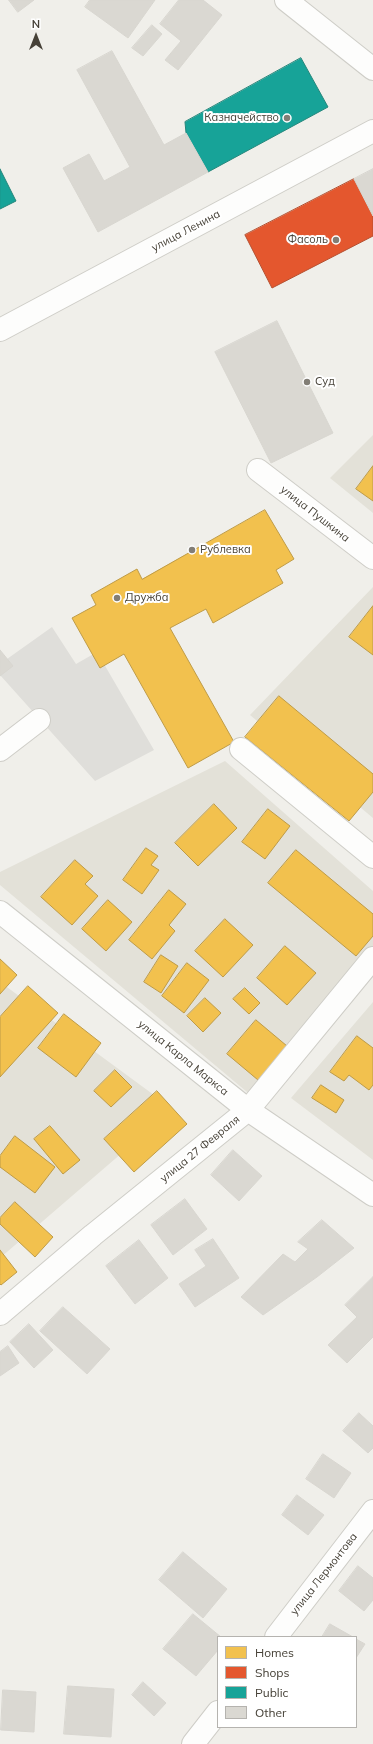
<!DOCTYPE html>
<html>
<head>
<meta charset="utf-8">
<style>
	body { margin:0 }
	#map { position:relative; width:373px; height:1744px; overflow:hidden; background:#f0efea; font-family:Mulish,sans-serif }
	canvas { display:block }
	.legend { position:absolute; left:217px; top:1636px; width:140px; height:92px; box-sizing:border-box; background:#fff; border:1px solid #b5b3af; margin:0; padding:5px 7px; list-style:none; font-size:12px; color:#464137 }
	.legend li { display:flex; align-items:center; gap:8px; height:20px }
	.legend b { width:20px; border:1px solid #b5b3af }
	.north { position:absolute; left:16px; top:16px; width:40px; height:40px; -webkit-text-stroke:3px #fff; paint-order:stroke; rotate:0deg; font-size:11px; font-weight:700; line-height:16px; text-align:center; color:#464137 }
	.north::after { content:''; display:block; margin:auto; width:14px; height:18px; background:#464137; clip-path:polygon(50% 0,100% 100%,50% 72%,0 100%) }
</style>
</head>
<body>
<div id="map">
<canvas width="373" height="1744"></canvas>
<ul class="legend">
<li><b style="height:11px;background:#f2c14e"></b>Homes</li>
<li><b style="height:11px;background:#e4572e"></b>Shops</li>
<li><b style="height:11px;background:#17a398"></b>Public</li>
<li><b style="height:11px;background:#dad8d2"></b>Other</li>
</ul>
<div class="north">N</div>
</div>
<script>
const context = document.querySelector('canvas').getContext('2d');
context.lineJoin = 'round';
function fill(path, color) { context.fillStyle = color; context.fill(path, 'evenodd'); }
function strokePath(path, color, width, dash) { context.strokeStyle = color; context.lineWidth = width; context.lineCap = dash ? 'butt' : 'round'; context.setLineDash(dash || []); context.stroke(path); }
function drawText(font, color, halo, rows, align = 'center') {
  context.font = font + ' Mulish,sans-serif'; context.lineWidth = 4; context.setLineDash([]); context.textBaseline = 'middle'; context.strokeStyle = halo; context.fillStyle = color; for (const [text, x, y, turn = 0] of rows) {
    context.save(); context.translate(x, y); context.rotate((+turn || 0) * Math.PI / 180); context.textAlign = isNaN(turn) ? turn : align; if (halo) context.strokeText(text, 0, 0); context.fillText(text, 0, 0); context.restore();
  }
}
const residential = new Path2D(`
	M373 435V513L330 478Z
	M373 587V818L250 715Z
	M225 761 373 891V950L253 1097 0 885V872Z
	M0 982 173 1109 0 1258Z
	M373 1002V1160L291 1098Z`);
const parking = new Path2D(`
	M52 627 76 664 97 652 154 750 95 781 0 675V664Z`);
const homes = new Path2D(`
	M373 466V501L356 489Z
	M265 510 294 559 276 570 283 583 213 623 206 609 170 628 234 742 188 768 124 654 100 668 72 618 96 605 91 595 137 569 142 579Z
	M373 606V655L349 637Z
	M279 696 373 774V792L349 821 245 737Z
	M214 804 237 828 198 866 175 843Z
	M268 809 290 826 265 859 242 842Z
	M146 848 158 856 151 865 159 870 142 894 123 880Z
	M296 850 373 914V936L356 956 268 883Z
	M75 860 93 876 85 884 98 896 72 925 41 897Z
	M169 890 186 904 169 925 175 931 152 959 129 940Z
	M108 900 132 922 106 951 82 929Z
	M225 919 253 945 223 977 195 951Z
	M285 946 316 973 287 1005 257 978Z
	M161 955 178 966 161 993 144 982Z
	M0 959 17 975 0 994Z
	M187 963 209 980 184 1013 162 996Z
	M28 986 58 1013 0 1077V1017Z
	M245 988 260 1003 249 1014 233 999Z
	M205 998 221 1013 203 1032 187 1016Z
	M64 1014 101 1043 76 1077 38 1048Z
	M256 1020 287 1046 258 1080 227 1054Z
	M357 1036 373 1048V1085L369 1090 349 1075 344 1081 330 1072Z
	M115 1070 132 1087 111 1107 94 1091Z
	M321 1085 344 1100 336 1113 312 1098Z
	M157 1091 187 1124 134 1172 104 1139Z
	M50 1126 80 1160 63 1174 34 1139Z
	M15 1136 55 1167 35 1193 0 1167V1156Z
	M15 1202 53 1237 35 1257 0 1224V1218Z
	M0 1250 17 1272 1 1285 0 1284Z`);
const shops = new Path2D(`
	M354 179 373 216V236L272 288 245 235Z`);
const public = new Path2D(`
	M301 58 328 107 208 172 186 133 185 122Z
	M0 169 16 201 0 209Z`);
const building = new Path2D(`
	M9 0H34L18 12Z
	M90 0H155L128 38 85 7Z
	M179 0H203L222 15 178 70 165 60 181 41 160 24Z
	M152 25 162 34 143 56 132 48Z
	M112 51 164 145 186 133 208 172 98 232 63 168 89 154 104 181 130 167 77 70Z
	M373 169V216L354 179Z
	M277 321 333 433 271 463 215 352Z
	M0 650 13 666 0 676Z
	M233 1150 262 1176 239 1201 211 1175Z
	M185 1199 207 1229 173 1255 151 1225Z
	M322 1220 354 1248 317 1277 263 1315 241 1297 283 1254 295 1262 308 1249 298 1242Z
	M213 1239 239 1278 195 1307 179 1284 206 1266 195 1250Z
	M139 1240 168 1278 135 1304 106 1266Z
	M373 1277V1337L347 1363 328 1345 357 1317 345 1305Z
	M63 1307 110 1349 87 1374 40 1331Z
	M29 1324 53 1350 34 1368 10 1342Z
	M8 1346 19 1363 0 1376V1352Z
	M359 1413 373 1426V1448L368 1453 343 1431Z
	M323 1454 351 1473 334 1498 306 1479Z
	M297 1495 324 1515 308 1535 282 1515Z
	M183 1552 227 1589 203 1618 159 1580Z
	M358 1566 373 1578V1600L364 1611 339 1591Z
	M193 1614 221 1637H218V1650L196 1676 163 1649Z
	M330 1624 353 1637H322Z
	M356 1639 365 1644 356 1658Z
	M143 1682 166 1703 154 1716 132 1695Z
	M68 1686 114 1689 111 1737 64 1734Z
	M3 1690 36 1692 34 1732 1 1730Z`);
const minor = new Path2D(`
	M286 0 373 69
	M0 330 373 131
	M258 470 373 558
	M241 749 373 857
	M0 750 39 720
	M0 912 248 1110 373 1195
	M0 1314 93 1235 248 1110 373 958
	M276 1637 373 1511
	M193 1744 218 1712`);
const markers = [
	[287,118,4,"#827e76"],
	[336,240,4,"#827e76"],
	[307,382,4,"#827e76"],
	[192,550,4,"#827e76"],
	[117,598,4,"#827e76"]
];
const poiNames = [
	["Казначейство",279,118,"right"],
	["Фасоль",328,240,"right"],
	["Суд",315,382],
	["Рублевка",200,550],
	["Дружба",125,598]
];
const streetNames = [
	["улица Ленина",186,231,-28],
	["улица Пушкина",315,514,38],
	["улица Карла Маркса",183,1058,39],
	["улица 27 Февраля",200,1149,-39],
	["улица Лермонтова",324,1574,-52]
];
fill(residential, '#e3e1d8');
fill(parking, '#dfdeda');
fill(homes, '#f2c14e');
strokePath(homes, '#be9b47', 1);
fill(shops, '#e4572e');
strokePath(shops, '#b55031', 1);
fill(public, '#17a398');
strokePath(public, '#25867b', 1);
fill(building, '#dad8d2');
strokePath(building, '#d8d6d0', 1);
strokePath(minor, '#cecdc7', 24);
strokePath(minor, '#fdfdfc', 22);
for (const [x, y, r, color] of markers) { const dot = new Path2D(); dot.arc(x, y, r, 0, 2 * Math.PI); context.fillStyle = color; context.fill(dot); strokePath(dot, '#fff', 1.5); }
drawText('11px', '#464137', '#fff', poiNames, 'left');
drawText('11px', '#464137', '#fff', streetNames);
</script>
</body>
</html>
